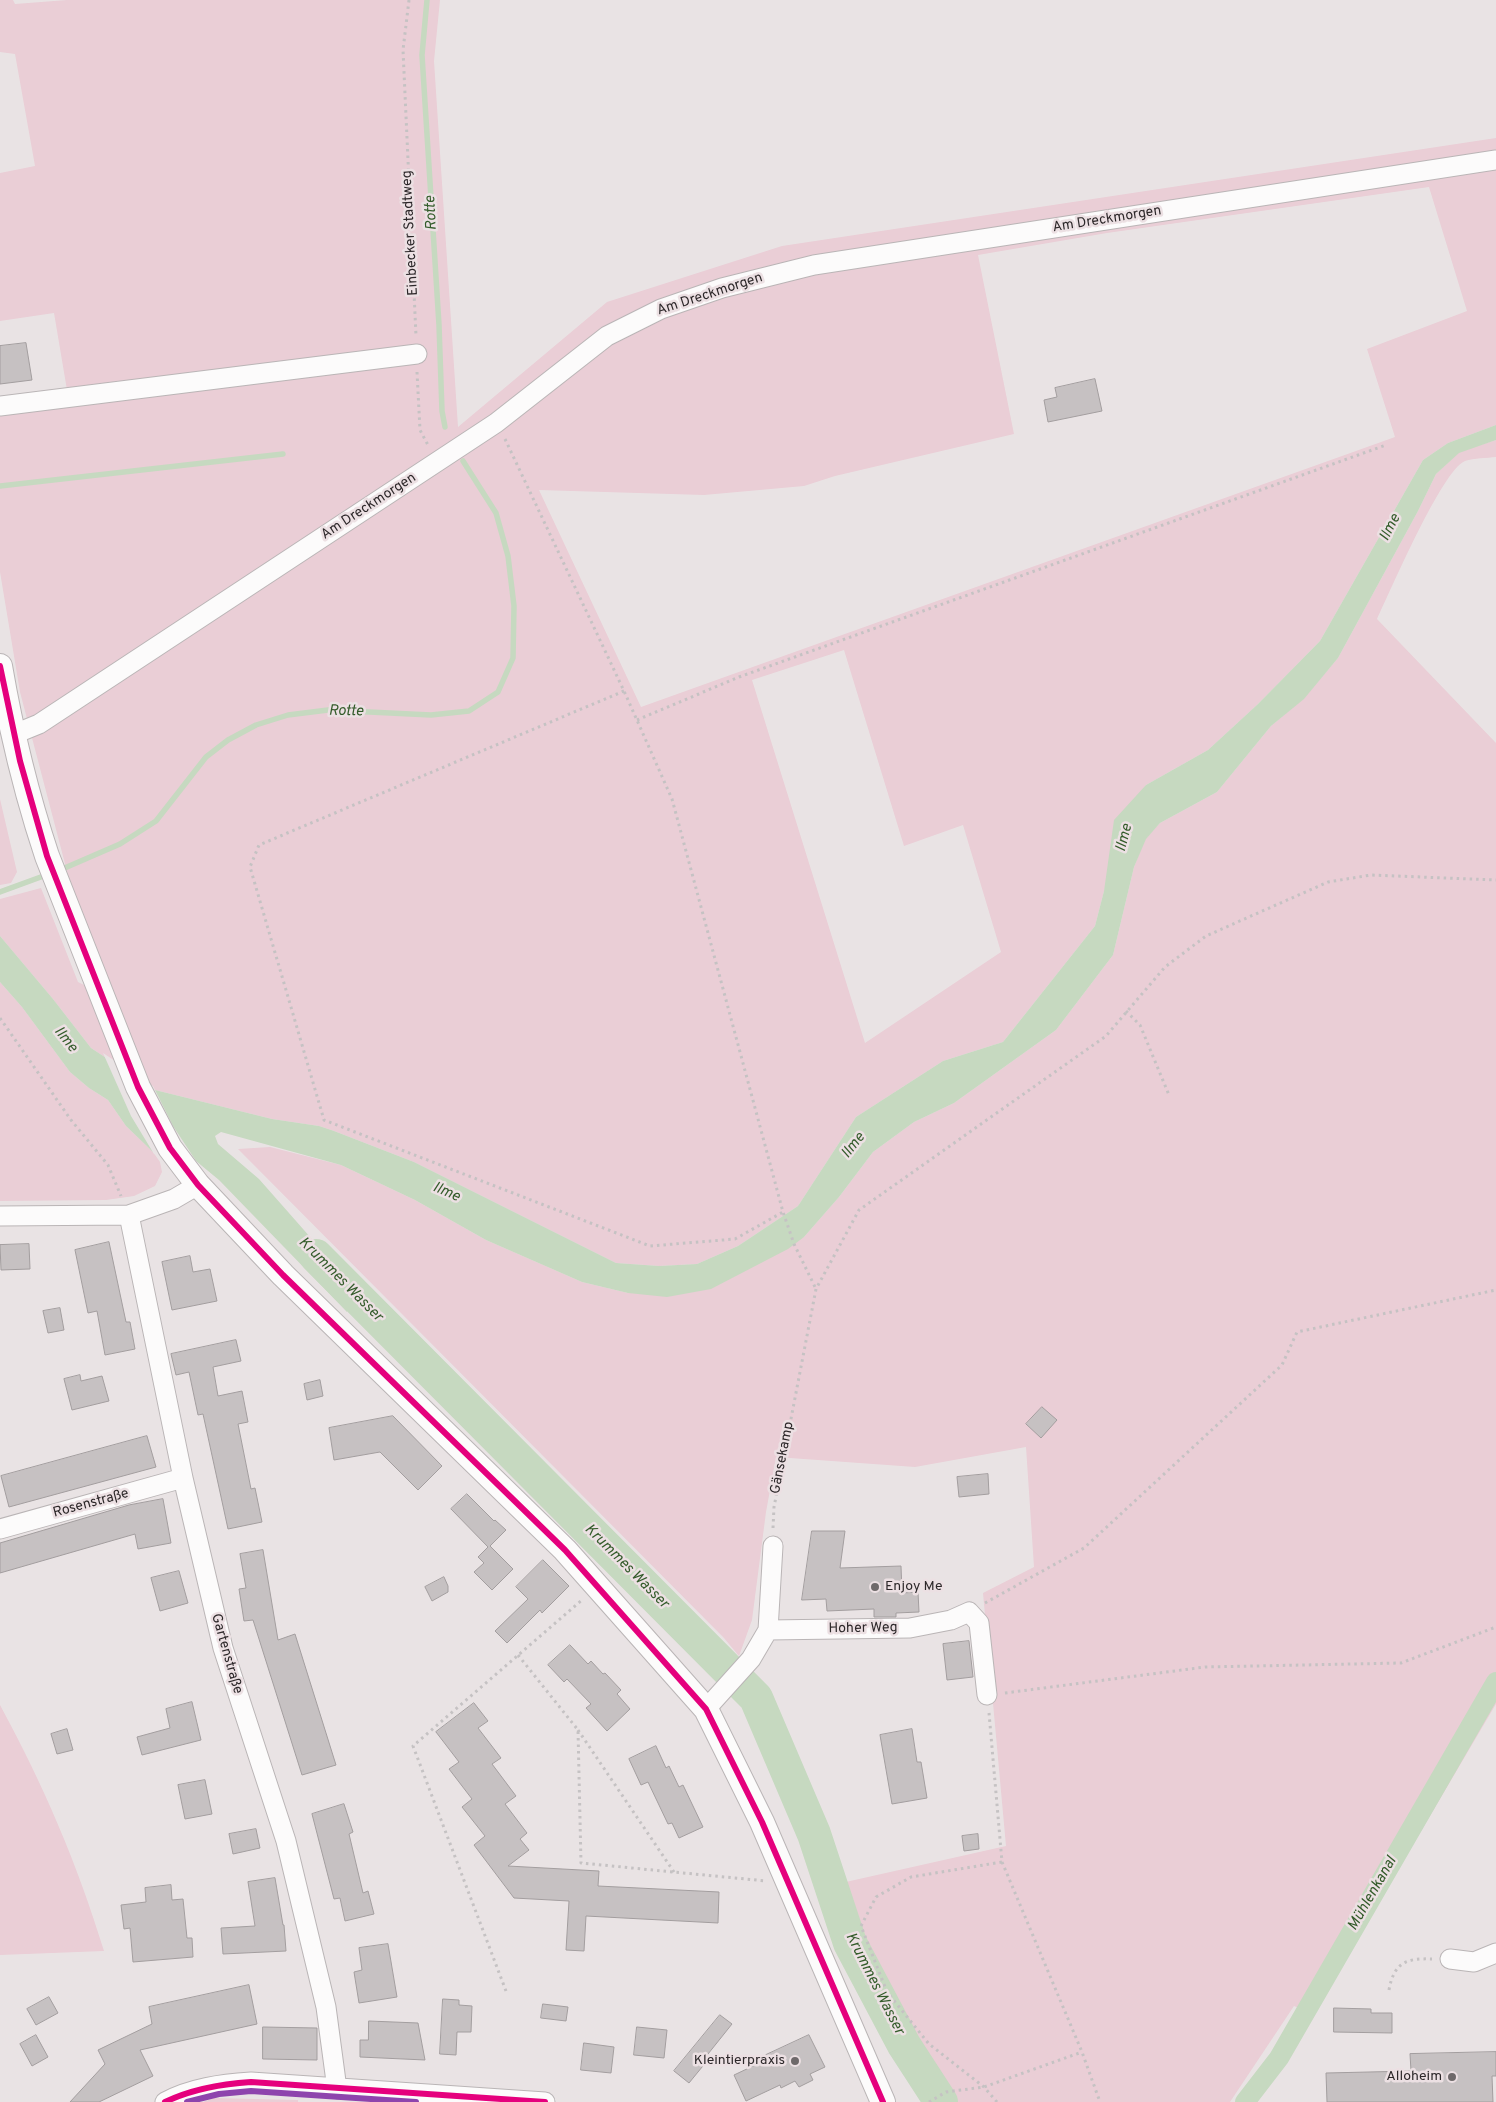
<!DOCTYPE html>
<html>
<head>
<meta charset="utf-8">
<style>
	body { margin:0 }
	canvas { display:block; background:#e9e3e4 }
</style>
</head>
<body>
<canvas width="1496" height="2102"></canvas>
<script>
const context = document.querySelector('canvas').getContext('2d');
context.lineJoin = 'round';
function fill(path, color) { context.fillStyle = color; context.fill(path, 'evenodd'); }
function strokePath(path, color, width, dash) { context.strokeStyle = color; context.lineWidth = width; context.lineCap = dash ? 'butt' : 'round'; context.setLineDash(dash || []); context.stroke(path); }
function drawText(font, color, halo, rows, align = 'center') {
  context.font = font + ' Overpass,sans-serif'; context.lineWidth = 5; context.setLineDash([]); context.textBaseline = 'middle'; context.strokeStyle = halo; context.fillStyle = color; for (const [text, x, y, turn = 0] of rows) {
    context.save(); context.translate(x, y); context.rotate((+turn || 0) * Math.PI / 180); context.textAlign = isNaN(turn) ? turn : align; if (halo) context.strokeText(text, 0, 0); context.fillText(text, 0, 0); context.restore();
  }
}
const green = new Path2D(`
	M0 0H13L15 4 67 0H440L434 61 458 427 607 302 782 246 1496 138V425L1448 443 1423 460 1320 641 1258 704 1208 750 1146 785 1104 891 1095 926 1003 1042 943 1061 856 1117 798 1206 738 1246 697 1264 659 1266 616 1263 414 1162 334 1131 319 1126 272 1119 155 1090 91 1048 53 999 0 936V899L41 888 78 982 118 1002 69 879 20 692 0 572V400L67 390 54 313 0 321V173L35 166 15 54 0 52ZM1429 187 1467 311 1367 349 1395 437 641 707 539 490 704 495 804 486 835 476 1014 434 978 255 1107 233ZM844 650 904 846 963 825 1001 952 865 1043 752 680Z
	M1496 440V457C1487 458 1474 458 1465 461 1442 470 1390 592 1377 619L1496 743V1704L1313 2014 1294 2006 1230 2102H930L899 2054 842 1947 819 1888 1006 1846 983 1593 1034 1567 1026 1447 915 1467 776 1457 766 1512 752 1620 739 1656 724 1638 238 1149 270 1147 341 1165 415 1200 486 1240 582 1282 628 1293 804 1237 839 1197 873 1152 914 1122 954 1103 1056 1030 1113 955 1134 867 1145 839 1160 823 1217 792 1271 726 1304 698 1338 658 1418 511 1436 474 1459 452Z
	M0 799 17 872 11 883 0 885Z
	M0 982 22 1007 70 1072 89 1088 108 1100 126 1126 153 1152 160 1162 162 1172 155 1186 134 1196 106 1200 0 1201Z
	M0 1705C44 1786 77 1863 104 1951L0 1955Z
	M214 2098 298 2100V2102H203Z`);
const water = new Path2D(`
	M1496 425V440L1459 453 1436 474 1418 511 1338 658 1304 699 1271 726 1217 792 1160 823 1146 839 1134 867 1113 955 1056 1030 954 1103 914 1122 873 1152 839 1197 804 1237 788 1249 711 1289 667 1297 628 1293 582 1282 486 1240 415 1200 341 1165 221 1132 215 1136 218 1144 259 1179 348 1280 347 1312 219 1180 196 1161 153 1152 126 1126 108 1100 89 1088 70 1072 22 1007 0 982V936L53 999 91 1048 155 1090 272 1119 319 1126 334 1131 414 1162 616 1263 659 1266 697 1264 738 1246 798 1206 856 1117 943 1061 1003 1042 1095 926 1104 891 1114 820 1146 785 1208 750 1258 704 1320 641 1423 460 1448 443Z`);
const pier = new Path2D(`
	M103 1053 153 1086 173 1126 200 1167 195 1163 154 1154 131 1116Z`);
const stream = new Path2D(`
	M427 0 422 55 439 325 442 411 445 427
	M0 486 283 454
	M60 870 120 844 156 821 206 757 228 740 256 725 288 715 328 710 431 715 469 711 498 692 513 658 514 606 508 556 496 513 463 461
	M0 892 49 874`);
const canal = new Path2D(`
	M1245 2102 1279 2058 1496 1682`);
const river = new Path2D(`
	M316 1256 756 1698 814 1834 850 1943 904 2045 941 2102`);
const building = new Path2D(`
	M26 343 32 380 0 384V346Z
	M1095 379 1102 411 1048 422 1044 400 1057 397 1055 388Z
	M109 1242 126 1322H130L135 1349 105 1355 97 1311 88 1313 75 1250Z
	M29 1244 30 1269 1 1270 0 1245Z
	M190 1256 193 1272 210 1269 217 1301 172 1310 162 1262Z
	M60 1308 64 1330 48 1333 43 1311Z
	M236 1340 241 1361 213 1367 218 1396 242 1391 248 1422 238 1424 251 1489 255 1488 262 1522 228 1529 203 1414 198 1415 189 1372 176 1375 171 1354Z
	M80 1375 81 1381 102 1376 109 1401 72 1410 64 1379Z
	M320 1380 323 1396 307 1400 304 1384Z
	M1042 1407 1057 1420 1041 1438 1026 1424Z
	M393 1416 442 1466 418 1490 380 1452 334 1460 329 1428Z
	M147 1436 156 1467 9 1507 1 1476Z
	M988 1474 989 1494 959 1497 957 1477Z
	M467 1494 494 1521 495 1520 506 1530 490 1546 513 1569 492 1590 474 1572 484 1563 478 1557 488 1547 451 1509Z
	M163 1499 171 1543 138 1549 135 1534 0 1573V1543L129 1505Z
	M812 1531H845L840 1568 901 1566 902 1593 918 1592 919 1612 896 1613V1617H874V1609L827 1611 826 1599 802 1600Z
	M263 1550 278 1640 295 1634 336 1765 302 1775 253 1620 244 1621 239 1589 246 1588 240 1554Z
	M543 1560 569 1586 542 1613 540 1610 507 1643 495 1631 528 1599 516 1587Z
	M179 1571 188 1603 160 1611 151 1578Z
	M444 1577 448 1586V1592L432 1601 425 1587Z
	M969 1641 973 1677 947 1680 943 1644Z
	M570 1645 588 1664 591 1661 603 1674 605 1673 621 1690 617 1694 630 1709 607 1731 586 1708 591 1704 567 1679 564 1682 548 1665Z
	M192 1702 201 1740 142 1755 137 1737 170 1728 166 1709Z
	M474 1703 488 1721 478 1728 501 1758 492 1764 516 1796 505 1804 527 1833 520 1839 529 1850 508 1866 599 1871 598 1886 719 1892 718 1923 586 1916 584 1951 566 1950 569 1901 514 1898 474 1845 485 1836 462 1807 472 1799 449 1769 459 1762 436 1732Z
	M67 1729 73 1750 57 1754 51 1734Z
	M912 1729 917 1762H921L927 1798 892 1804 880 1735Z
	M656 1746 666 1768 669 1766 679 1787 683 1785 703 1827 679 1838 672 1823 668 1824 648 1782 641 1785 629 1759Z
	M205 1780 212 1814 185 1819 178 1785Z
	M344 1804 353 1832 349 1834 363 1893 368 1891 374 1914 345 1921 340 1898 334 1899 312 1814Z
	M256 1829 260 1848 233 1854 229 1834Z
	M978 1834 979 1849 964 1851 962 1836Z
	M275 1878 283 1925H284L286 1951 223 1954 221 1928 255 1926 248 1882Z
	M171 1885 172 1900 183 1899 187 1938H192L193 1957 133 1962 130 1928 124 1929 121 1905 146 1902 145 1888Z
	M388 1944 397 1997 359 2003 354 1972 362 1970 359 1948Z
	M249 1985 257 2024 140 2050 153 2076 99 2102H70L105 2064 98 2050 152 2024 149 2007Z
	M49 1997 58 2013 36 2025 27 2009Z
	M443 1999 459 2000V2005L472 2006 471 2032H457L456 2055 440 2054Z
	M543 2004 568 2007 566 2021 541 2018Z
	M1334 2008 1371 2009V2013H1392V2033L1334 2032Z
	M720 2015 732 2024 704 2059 707 2061 689 2083 674 2071Z
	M369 2021 418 2023 425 2060 360 2057V2040H368Z
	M263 2027 317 2028V2060L263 2059Z
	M637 2027 667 2030 664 2058 634 2055Z
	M36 2035 48 2057 32 2066 20 2044Z
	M809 2035 825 2067 810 2074 813 2080 799 2087 795 2081 781 2088 780 2085 746 2101 734 2075 768 2059 766 2055Z
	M584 2043 614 2047 611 2073 581 2070Z
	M1496 2052V2076H1492L1493 2102H1327L1326 2073 1411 2071 1410 2054Z`);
const path = new Path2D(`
	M409 0 403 50 416 336
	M417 372 420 430 429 447
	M505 439 624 691 672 799 783 1212 794 1244 816 1289
	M624 691 259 845 250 867 324 1120 650 1246 735 1239 783 1212
	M637 720 739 677 1386 445
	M1126 1011 1140 1025 1169 1095
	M0 1018 71 1120 108 1165 121 1196
	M773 1528 774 1507 816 1289 859 1210 1106 1036 1165 967 1206 936 1328 882 1371 875 1496 880
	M985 1603 1084 1548 1282 1365 1297 1332 1496 1290
	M518 1655 578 1730 581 1863 766 1881
	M1005 1693 1205 1667 1401 1663 1496 1627
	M989 1713 1002 1862 1082 2052 1100 2102
	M578 1730 674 1872
	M1389 1990C1394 1962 1407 1958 1432 1959
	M506 1991 413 1746 582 1600
	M929 2102 946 2092 984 2087 1082 2052
	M997 2102 984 2087 929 2044 887 1992 861 1926 876 1897 911 1877 1002 1862`);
const minor = new Path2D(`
	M0 406 417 354
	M12 735 39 724 496 423 607 336 661 309 722 288 814 265 1496 160
	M129 1215 183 1478 223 1648 286 1841 326 2007 337 2089
	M0 1216 129 1215 174 1199 198 1185
	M0 1529 183 1478
	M768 1630 910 1628 951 1620 969 1612 979 1623 987 1695
	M706 1709 751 1659 768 1630 773 1546
	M1450 1959 1474 1962 1496 1953
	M165 2102C191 2088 221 2084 251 2082L545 2102`);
const major = new Path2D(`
	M0 666C11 730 26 793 47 856L138 1087 170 1148 198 1185 283 1275 565 1550 706 1709 762 1822 883 2102`);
const bus1 = new Path2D(`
	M0 666 20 761 47 856 138 1087 170 1148 198 1185 283 1275 565 1550 706 1709 762 1822 883 2102
	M165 2102C192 2089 221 2084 251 2082L545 2102`);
const bus2 = new Path2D(`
	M187 2102 219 2094 251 2091 416 2102`);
const markers = [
	[875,1587,5,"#6e696a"],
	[795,2061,5,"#6e696a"],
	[1452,2077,5,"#6e696a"]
];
const streetNames = [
	["Am Dreckmorgen",1107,220,-9],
	["Einbecker Stadtweg",411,233,-93],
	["Am Dreckmorgen",710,295,-18],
	["Am Dreckmorgen",369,507,-33],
	["Gänsekamp",783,1458,-79],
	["Rosenstraße",91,1504,-15],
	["Hoher Weg",863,1629,-1],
	["Gartenstraße",226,1654,74]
];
const poiNames = [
	["Enjoy Me",885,1587,"left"],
	["Kleintierpraxis",785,2061],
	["Alloheim",1442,2077]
];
const waterNames = [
	["Rotte",432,213,-93],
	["Ilme",1391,528,-63],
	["Rotte",346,712,1],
	["Ilme",1125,838,-76],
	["Ilme",65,1040,51],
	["Ilme",854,1146,-52],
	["Ilme",446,1193,23],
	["Krummes Wasser",340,1280,45],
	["Krummes Wasser",626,1567,45],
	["Mühlenkanal",1373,1894,-60],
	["Krummes Wasser",874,1984,63]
];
fill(green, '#eaced6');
fill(water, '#c6d9c0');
fill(pier, '#e9e3e4');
strokePath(stream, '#c6d9c0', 5.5);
strokePath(canal, '#c6d9c0', 20);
strokePath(river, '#c6d9c0', 34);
fill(building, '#c6c1c2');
strokePath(building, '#a39e9f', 1);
strokePath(minor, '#bab5b6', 21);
strokePath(major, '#bab5b6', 26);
strokePath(path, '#c5c2c3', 3, [2.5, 4]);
strokePath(minor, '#fcfbfb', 19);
strokePath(major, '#fcfbfb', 24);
strokePath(bus1, '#e5007d', 6);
strokePath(bus2, '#8e44ad', 6);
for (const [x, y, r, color] of markers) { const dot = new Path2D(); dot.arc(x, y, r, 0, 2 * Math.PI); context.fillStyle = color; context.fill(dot); strokePath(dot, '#ece0e3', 2); }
drawText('14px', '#2c2729', '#ece0e3', streetNames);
drawText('14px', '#2c2729', '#ece0e3', poiNames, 'right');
drawText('italic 15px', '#335b2a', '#ece0e3', waterNames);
</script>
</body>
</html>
